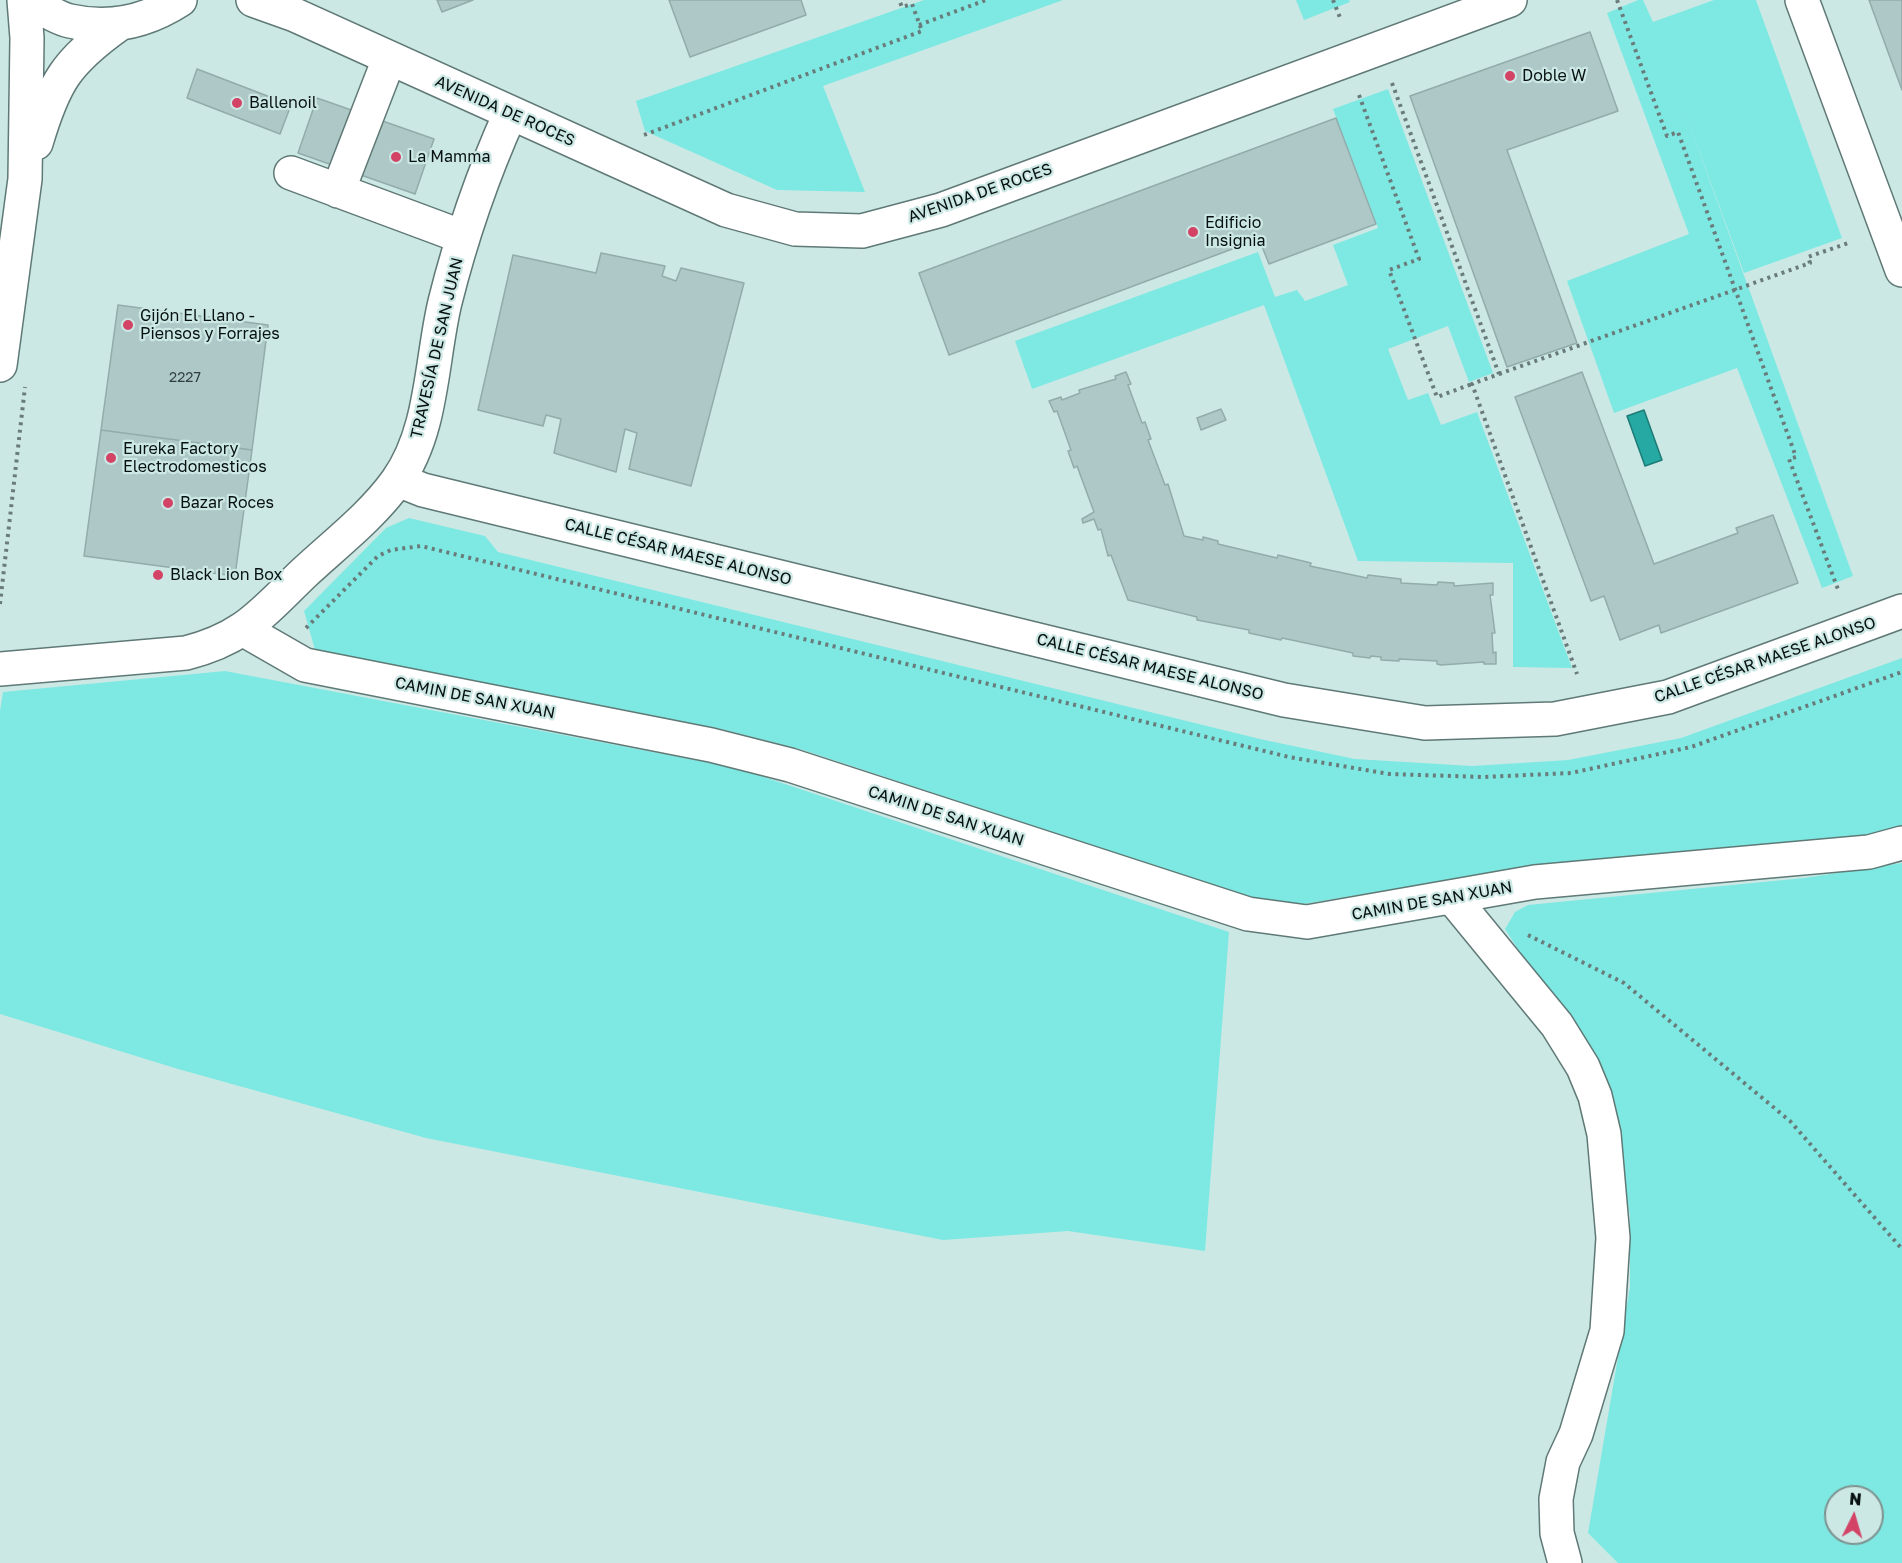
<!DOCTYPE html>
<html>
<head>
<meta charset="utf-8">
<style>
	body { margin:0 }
	#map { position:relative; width:1902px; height:1563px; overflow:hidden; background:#cce8e5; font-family:"Golos Text",sans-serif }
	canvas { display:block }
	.north { position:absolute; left:1824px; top:1485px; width:60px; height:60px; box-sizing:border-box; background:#cce8e5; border:2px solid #7d9290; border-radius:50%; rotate:5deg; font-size:16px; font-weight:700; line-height:24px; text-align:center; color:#071111 }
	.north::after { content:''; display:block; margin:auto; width:21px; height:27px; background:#d24366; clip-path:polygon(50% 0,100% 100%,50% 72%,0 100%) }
</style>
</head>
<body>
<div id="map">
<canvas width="1902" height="1563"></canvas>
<div class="north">N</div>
</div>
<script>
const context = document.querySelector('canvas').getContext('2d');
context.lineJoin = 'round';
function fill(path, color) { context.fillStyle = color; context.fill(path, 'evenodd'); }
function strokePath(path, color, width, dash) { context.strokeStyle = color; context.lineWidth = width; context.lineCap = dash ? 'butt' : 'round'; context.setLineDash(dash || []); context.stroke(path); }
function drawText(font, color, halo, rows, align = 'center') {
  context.font = font + ' "Golos Text",sans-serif'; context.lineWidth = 4.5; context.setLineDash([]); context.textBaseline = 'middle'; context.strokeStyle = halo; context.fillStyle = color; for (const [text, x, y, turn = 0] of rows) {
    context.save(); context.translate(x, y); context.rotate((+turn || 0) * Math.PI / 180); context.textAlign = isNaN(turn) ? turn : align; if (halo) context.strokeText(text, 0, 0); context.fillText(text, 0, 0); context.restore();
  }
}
const green = new Path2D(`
	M924 0H1063L823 86 865 192 777 190 645 131 636 101Z
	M1296 0H1349L1350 2 1304 20Z
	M1638 0H1643L1653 22 1714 0H1756L1842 238 1744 273 1683 107 1853 576 1822 588 1737 368 1614 413 1567 281 1689 234 1607 13Z
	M1388 89 1493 373 1469 382 1448 326 1388 349 1408 400 1428 393 1441 425 1477 412 1572 668 1513 667V563L1358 561 1264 305 1032 389 1015 341 1258 252 1275 297 1297 290 1305 301 1348 285 1333 245 1378 228 1333 109Z
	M409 518 485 536 498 552 1260 739 1355 759 1472 766 1568 760 1681 738 1902 658V827L1884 833 1791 845 1561 862 1303 904 1255 899 803 750 721 729 315 650 304 611 386 528Z
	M225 671 737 768 1229 932 1205 1251 1068 1231 943 1240 426 1138 178 1069 0 1014V711L3 692Z
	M1902 863V1563H1618L1588 1533 1630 1287V1216L1611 1094 1505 929 1515 912 1528 905 1804 878ZM1836 1497H1872V1533H1836Z`);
const water = new Path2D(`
	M1644 410 1662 460 1645 466 1627 416Z`);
const building = new Path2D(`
	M437 0H473L442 12Z
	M669 0H801L806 15 690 57Z
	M1869 0H1902V90L1888 52Z
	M1590 32 1618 111 1507 150 1577 343 1507 367 1410 96Z
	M197 69 291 105 280 134 187 98Z
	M317 98 434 139 415 194 298 153Z
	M1336 118 1376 224 1269 264 1259 239 949 355 919 273Z
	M601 253 665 266 662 276 676 281 681 268 744 283 691 486 629 469 637 433 625 429 616 472 554 453 561 419 546 415 543 426 478 410 513 255 596 273Z
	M118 305 268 325 252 450 101 430Z
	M1126 372 1131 384 1128 385 1142 423 1145 422 1151 439 1148 440 1165 485 1168 484 1184 536 1203 540V537L1218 541V544L1277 558 1278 555 1311 563 1310 566 1367 578 1368 575 1401 579V583L1437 585 1438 582 1454 583V586L1493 583V595H1490L1495 633H1492L1493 653 1496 652V664H1484V662L1441 665 1437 664V661L1399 659V661L1381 660V657L1371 656 1370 658 1353 656V653L1282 638 1281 640 1249 633V630L1197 620V617L1128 600 1111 555 1108 556 1101 529 1098 530 1094 519 1083 523 1082 519 1094 512 1077 466 1074 468 1068 451 1071 450 1057 411 1054 412 1049 401 1061 397 1062 400 1080 393 1079 390 1116 379 1115 376Z
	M1582 372 1654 564 1738 533 1736 528 1773 515 1798 583 1661 633 1659 625 1620 640 1604 596 1591 601 1515 397Z
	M1221 409 1226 420 1201 430 1197 418Z
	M101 430 252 450 235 576 84 556Z`);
const path = new Path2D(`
	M1333 0 1341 20
	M1617 0 1667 136 1678 132 1796 457 1789 459 1839 592
	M919 25 986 0
	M1392 83 1499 374 1472 384 1577 674
	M1359 95 1419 259 1389 270 1437 397 1472 384
	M644 135 922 31 912 4 902 7 899 0
	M1499 374 1810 263 1808 257 1851 242
	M0 604 25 387
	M306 628 378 556 391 550 421 546 1289 757 1389 774 1484 777 1571 773 1691 747 1902 672
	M1528 935 1624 983 1790 1121 1902 1249`);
const minor = new Path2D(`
	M29 0C41 7 56 18 70 21 110 30 146 22 180 0
	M253 0 295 15 726 210 795 229 862 231 941 210 1510 0
	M1802 0 1902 270
	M36 143C54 82 66 62 118 25
	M291 173 463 237
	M338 191 389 59
	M0 365 25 179 27 38 24 0
	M398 480 423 490 1284 700 1425 723 1555 719 1668 697 1902 611
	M244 630 305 665 711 745 790 765 1248 914 1307 922 1535 882 1869 852 1902 843
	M0 669 186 653C245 638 262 613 304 573 335 544 372 516 397 481 433 431 431 360 445 302 461 238 483 174 510 114
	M1452 897 1557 1025 1583 1067 1595 1096 1604 1134 1613 1238 1607 1331 1576 1434 1563 1462 1556 1499 1557 1533 1565 1563`);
const markers = [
	[1510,76,6,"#d24366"],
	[237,103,6,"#d24366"],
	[396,157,6,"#d24366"],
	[1193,232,6,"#d24366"],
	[128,325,6,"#d24366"],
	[111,458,6,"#d24366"],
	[168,503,6,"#d24366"],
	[158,575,6,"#d24366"]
];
const numberNames = [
	["2227",185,378]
];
const poiNames = [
	["Doble W",1522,76],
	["Ballenoil",249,103],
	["La Mamma",408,157],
	["Edificio",1205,223],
	["Insignia",1205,241],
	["Gijón El Llano -",140,316],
	["Piensos y Forrajes",140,334],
	["Eureka Factory",123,449],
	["Electrodomesticos",123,467],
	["Bazar Roces",180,503],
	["Black Lion Box",170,575]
];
const streetNames = [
	["AVENIDA DE ROCES",505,111,24],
	["AVENIDA DE ROCES",980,193,-19],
	["TRAVESÍA DE SAN JUAN",437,348,-77],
	["CALLE CÉSAR MAESE ALONSO",678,552,14],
	["CALLE CÉSAR MAESE ALONSO",1765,660,-19],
	["CALLE CÉSAR MAESE ALONSO",1150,667,14],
	["CAMIN DE SAN XUAN",475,698,11],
	["CAMIN DE SAN XUAN",946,816,18],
	["CAMIN DE SAN XUAN",1432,901,-10]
];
fill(green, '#7de9e2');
fill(water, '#26a9a3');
strokePath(water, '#1d7b77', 1.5);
fill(building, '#adc8c6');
strokePath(building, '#91acaa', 1.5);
strokePath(minor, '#5f7976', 36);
strokePath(path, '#697c7b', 4, [3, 4.5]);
strokePath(minor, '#fff', 33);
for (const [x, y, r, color] of markers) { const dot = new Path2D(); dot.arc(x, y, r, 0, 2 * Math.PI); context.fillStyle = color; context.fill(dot); strokePath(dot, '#cce8e5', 2); }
drawText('14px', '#303f3e', null, numberNames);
drawText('16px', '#071111', '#cce8e5', poiNames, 'left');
drawText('16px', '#071111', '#cce8e5', streetNames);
</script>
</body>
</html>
